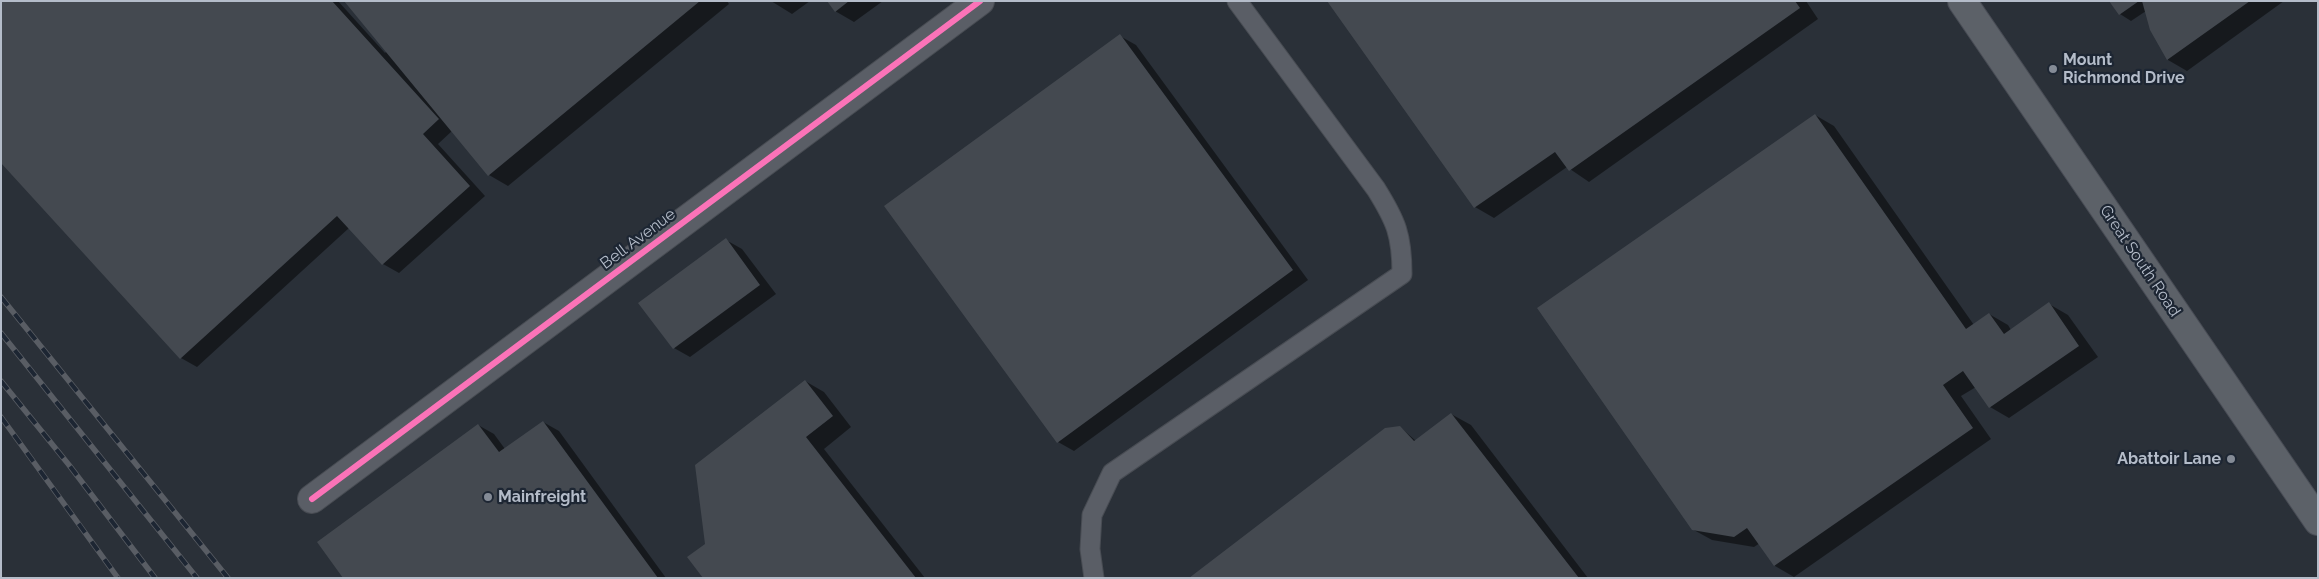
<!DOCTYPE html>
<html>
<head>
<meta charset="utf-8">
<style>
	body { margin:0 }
	#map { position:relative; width:2319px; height:579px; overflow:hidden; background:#2a3038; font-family:Raleway,sans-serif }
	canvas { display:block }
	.frame { position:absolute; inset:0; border:2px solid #b4bcc9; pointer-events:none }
</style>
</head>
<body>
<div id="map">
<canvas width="2319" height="579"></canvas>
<div class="frame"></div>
</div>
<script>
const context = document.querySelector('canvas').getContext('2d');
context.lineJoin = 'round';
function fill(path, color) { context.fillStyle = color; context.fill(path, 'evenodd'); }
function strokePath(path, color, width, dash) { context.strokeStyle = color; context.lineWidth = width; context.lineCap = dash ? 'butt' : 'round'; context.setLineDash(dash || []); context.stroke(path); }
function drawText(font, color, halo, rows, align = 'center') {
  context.font = font + ' Raleway,sans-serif'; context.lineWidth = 4.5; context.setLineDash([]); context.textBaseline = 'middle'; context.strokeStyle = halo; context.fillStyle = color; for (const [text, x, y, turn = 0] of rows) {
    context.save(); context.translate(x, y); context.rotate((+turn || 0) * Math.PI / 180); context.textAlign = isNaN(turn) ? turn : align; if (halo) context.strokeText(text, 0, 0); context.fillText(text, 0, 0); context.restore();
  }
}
const shadow = new Path2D(`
	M1 1H338L385 53 387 51 345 1H727L729 4 508 186 489 175 452 131 438 144 485 196 399 273 383 264 349 228 197 367 181 358Z
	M771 1H810L792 14Z
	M828 1H883L854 22 835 11Z
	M1328 1H1806L1818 19 1589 182 1567 167 1494 218 1475 207Z
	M2110 1H2284L2187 71 2168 60 2146 11 2131 21 2120 14Z
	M1120 36 1136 45 1308 280 1074 451 1058 442Z
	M1815 115 1834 126 1974 325 1989 314 2008 325 2011 330 2049 304 2068 315 2098 357 2009 418 1990 407 1976 387 1961 396 1991 439 1794 577 1775 566 1760 543 1754 547 1712 540 1692 529Z
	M726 240 742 249 776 294 690 357 674 348Z
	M805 381 824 392 851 427 824 449 925 578H704L706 544Z
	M1451 414 1471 425 1588 578H1191L1400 427 1416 441Z
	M543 422 559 431 666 578H345L478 425 494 434 505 449Z`);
const building = new Path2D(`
	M1 1H332L439 119 423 134 470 186 382 265 337 216 180 359 1 163Z
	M344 1H700L488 176Z
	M827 1H849L835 12Z
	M1327 1H1795L1800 8 1569 171 1555 152 1474 208Z
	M2109 1H2139L2119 15Z
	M2142 1H2250L2167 60 2150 30Z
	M1120 34 1293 270 1057 443 884 206Z
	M1815 114 1966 329 1989 313 2004 334 2049 302 2079 346 1989 408 1963 371 1943 385 1973 428 1774 566 1747 528 1734 537 1692 530 1537 308Z
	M726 238 760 285 673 349 638 303Z
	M805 380 833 416 806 437 916 578H703L687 557 705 544 695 465Z
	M1451 413 1579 578H1189L1385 428 1400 426 1414 441Z
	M543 421 658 578H343L317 542 478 424 499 452Z`);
const lane = new Path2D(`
	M1094 578 1090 549 1092 515 1112 473 1402 274C1402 235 1396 221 1376 189L1237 1`);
const street = new Path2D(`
	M312 499 980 1`);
const primary = new Path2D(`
	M1962 1 2318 521`);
const rail = new Path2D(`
	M1 297 228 578
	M1 333 197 578
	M1 381 69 465 155 578
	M1 417 118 578`);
const cycleway = new Path2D(`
	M312 499 980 1`);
const markers = [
	[2053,69,5,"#848b96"],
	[2231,459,5,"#848b96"],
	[488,497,5,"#848b96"]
];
const poiNames = [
	["Mount",2063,60],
	["Richmond Drive",2063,78],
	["Abattoir Lane",2221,459,"right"],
	["Mainfreight",498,497]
];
const streetNames = [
	["Bell Avenue",638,239,-37],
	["Great South Road",2140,261,56]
];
fill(shadow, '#0007');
fill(building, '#444950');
strokePath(lane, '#484c53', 21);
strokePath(street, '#484c53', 30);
strokePath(primary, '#484c55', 30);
strokePath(lane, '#5a5e66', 19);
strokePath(street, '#5a5e66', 28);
strokePath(primary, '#5c6168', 28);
strokePath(rail, '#595d64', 5.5);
strokePath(rail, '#1d2633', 4, [11]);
strokePath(cycleway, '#fb73b8', 6);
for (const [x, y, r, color] of markers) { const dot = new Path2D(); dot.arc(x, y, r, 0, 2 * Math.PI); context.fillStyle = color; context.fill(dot); strokePath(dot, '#1d2633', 2); }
drawText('bold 16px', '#b4bcc9', '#1d2633', poiNames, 'left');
drawText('16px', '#b4bcc9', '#1d2633', streetNames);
</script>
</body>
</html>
